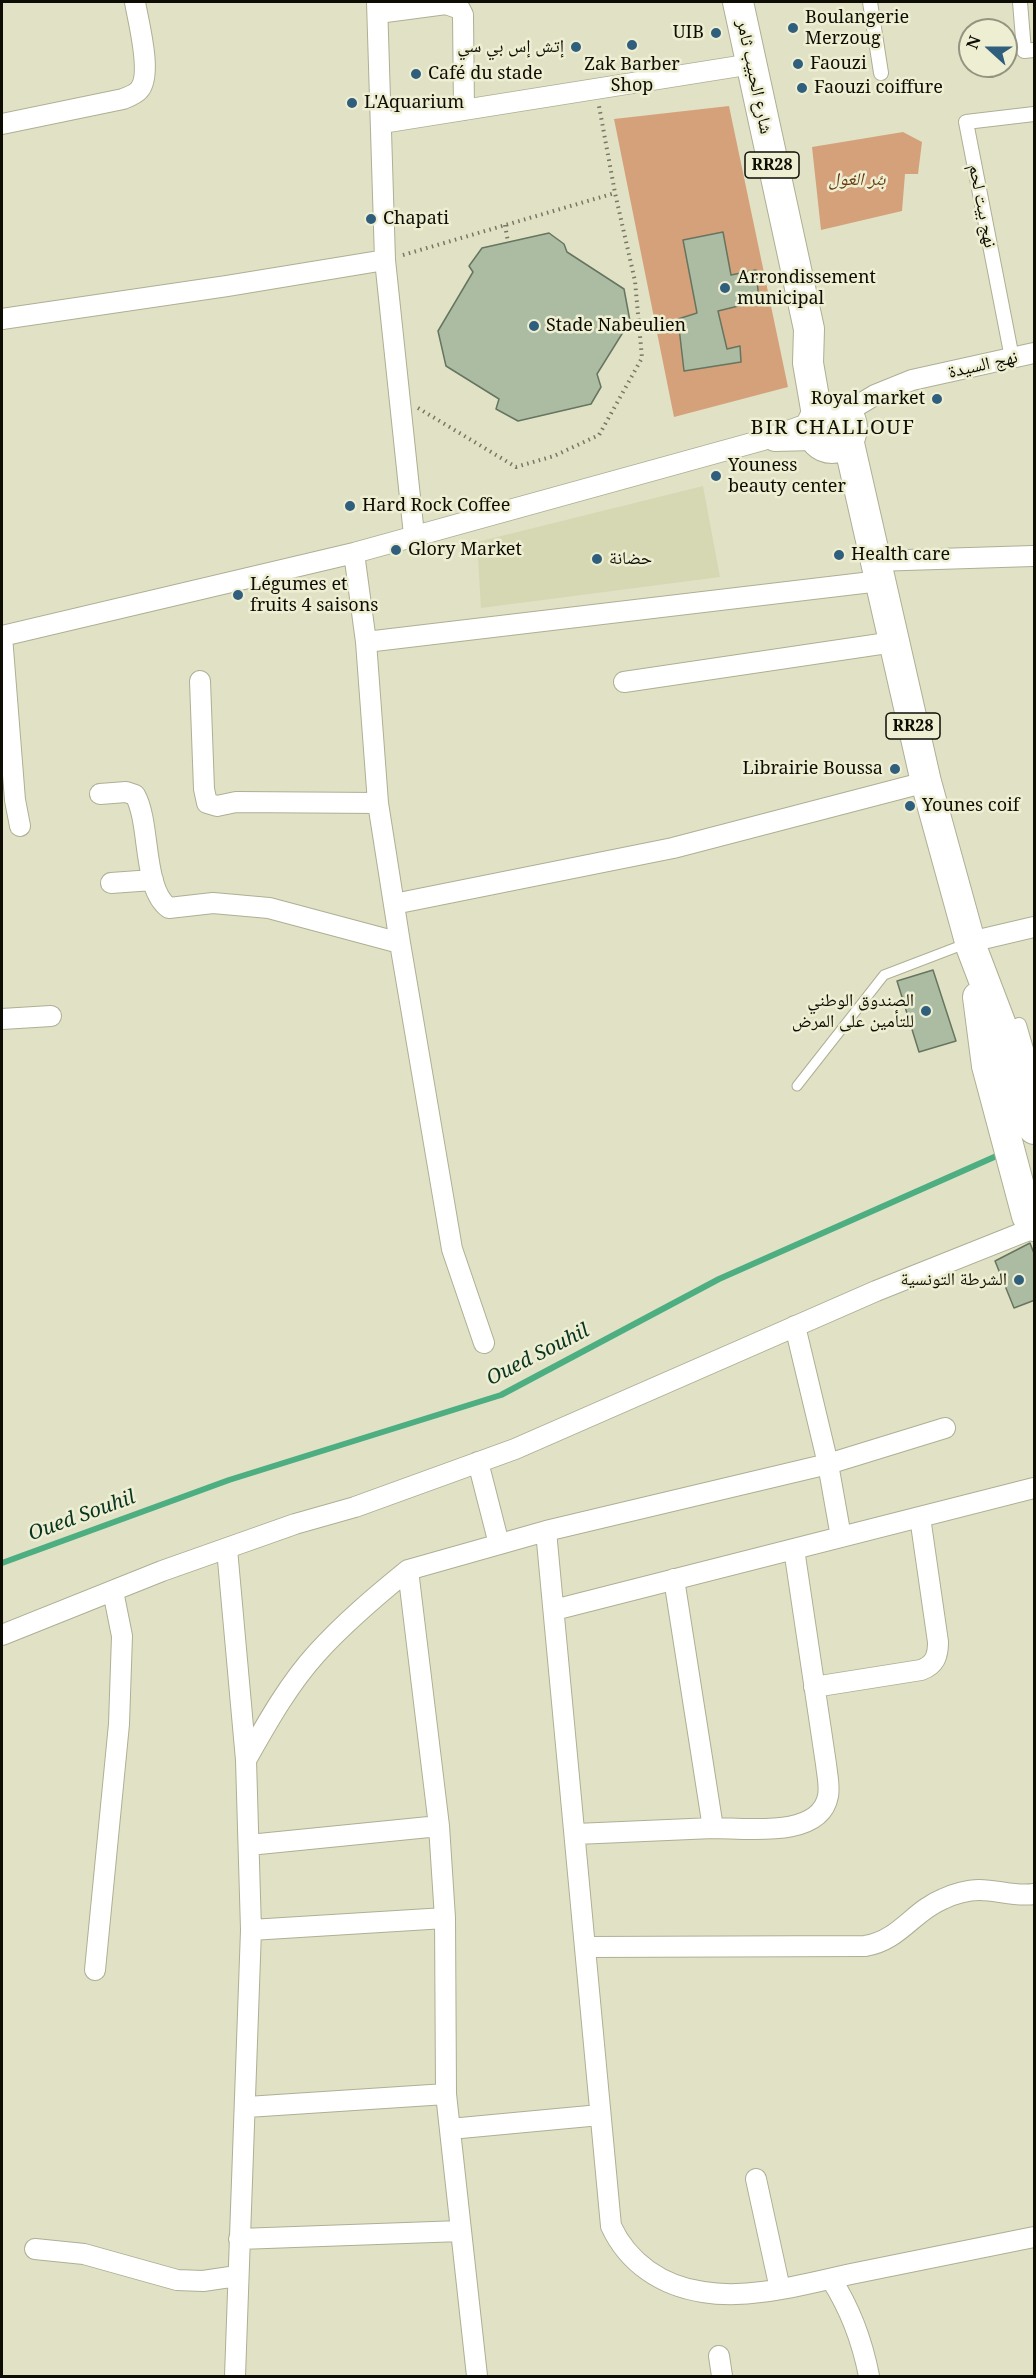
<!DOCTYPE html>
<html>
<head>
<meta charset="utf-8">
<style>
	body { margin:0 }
	#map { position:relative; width:1036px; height:2378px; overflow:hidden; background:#e1e2c5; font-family:"Noto Serif",serif }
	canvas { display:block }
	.frame { position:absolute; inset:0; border:3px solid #0d0d04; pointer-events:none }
	.north { position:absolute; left:958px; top:18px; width:60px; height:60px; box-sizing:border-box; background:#eeefd2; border:2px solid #949580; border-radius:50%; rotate:291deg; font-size:16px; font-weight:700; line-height:24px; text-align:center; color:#0d0d04 }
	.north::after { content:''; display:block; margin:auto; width:21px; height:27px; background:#2f5f7d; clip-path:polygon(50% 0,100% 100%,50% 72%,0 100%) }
</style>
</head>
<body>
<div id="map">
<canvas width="1036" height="2378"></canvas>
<div class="frame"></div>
<div class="north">N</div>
</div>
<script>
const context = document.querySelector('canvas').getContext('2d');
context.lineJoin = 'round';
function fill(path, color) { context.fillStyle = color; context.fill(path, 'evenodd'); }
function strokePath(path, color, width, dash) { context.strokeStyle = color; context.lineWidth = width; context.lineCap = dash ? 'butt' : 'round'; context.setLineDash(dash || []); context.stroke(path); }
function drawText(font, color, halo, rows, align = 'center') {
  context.font = font + ' "Noto Serif","Noto Naskh Arabic",serif'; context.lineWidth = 5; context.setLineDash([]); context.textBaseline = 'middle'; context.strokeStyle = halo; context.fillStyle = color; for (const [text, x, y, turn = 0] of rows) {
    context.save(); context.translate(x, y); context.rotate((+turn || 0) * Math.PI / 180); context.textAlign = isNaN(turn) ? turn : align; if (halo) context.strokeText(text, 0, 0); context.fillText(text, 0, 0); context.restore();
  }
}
const built = new Path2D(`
	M703 486 720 577 481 608 477 542Z`);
const green = new Path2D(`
	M729 106 788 387 674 417 614 119Z
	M903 132 922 142 918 174H905L902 211 821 230 812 147Z`);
const stream = new Path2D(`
	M2 1563 229 1480 501 1395 719 1279 1001 1154`);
const building = new Path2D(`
	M723 232 731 275 756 270 759 301 718 311 727 349 740 346 741 362 684 371 678 319 697 313 683 240Z
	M549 233 564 244 567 252 624 289 630 321 597 374 601 387 591 404 518 421 496 409 499 399 446 366 438 331 473 272 469 266 482 248Z
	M933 970 956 1041 919 1052 897 981Z
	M1030 1243 1035 1256V1300L1014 1308 995 1261Z`);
const path = new Path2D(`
	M505 225 508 242
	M403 255 615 193
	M418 408 516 467 554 456 599 435 642 358 635 281 615 193 599 106`);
const service = new Path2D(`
	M797 1086 884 975 965 944`);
const pedestrian = new Path2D(`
	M870 2 881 73
	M1020 2 1024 51 1034 50
	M1012 358 966 122 1034 114
	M1019 1025 1031 1066`);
const minor = new Path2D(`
	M377 2 385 260 414 535
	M378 13 446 4 460 9 463 15 464 110
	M382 123 752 64
	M2 124 123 99C128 97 136 94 139 90 153 75 138 21 135 2
	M2 319 227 286 385 260
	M845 413 875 395 912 380 1034 353
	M774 441 815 440
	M354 553 366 642 378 803 400 943 452 1249 484 1343
	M874 561 1033 556
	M366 642 880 581
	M200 681 204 789 207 803 217 806 236 802 378 803
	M624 682 894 642
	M100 794 126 792 135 795C151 823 142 889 169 908L213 903 269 908 400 943
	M20 826 15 800 2 636 354 553 763 440 813 422
	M111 883 153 880
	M394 904 673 848 926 782
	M970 942 1034 927
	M2 1019 51 1016
	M795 1326 828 1464 841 1537
	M478 1462 499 1544
	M546 1531 611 2226C628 2263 662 2286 703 2292 751 2300 804 2284 851 2274 912 2262 973 2249 1034 2237
	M227 1549 246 1760 251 1930 235 2376
	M674 1579 713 1828C746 1828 820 1839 828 1796 830 1786 827 1774 826 1764L794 1549
	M554 1610 1034 1488
	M2 1635 162 1571 295 1524 355 1507 515 1449 876 1291 1034 1228
	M814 1687 921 1670C935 1665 938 1656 938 1642L920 1517
	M246 1760C267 1723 288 1685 317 1653 345 1622 376 1596 408 1570
	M576 1834 713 1828
	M249 1845 439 1826
	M251 1930 445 1918
	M587 1947 865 1946C899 1941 913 1911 943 1899 953 1894 968 1890 979 1890 999 1890 1014 1897 1034 1894
	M95 1970 119 1724 122 1636 113 1591
	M247 2107 446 2094
	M450 2129 600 2115
	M756 2179 780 2289
	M239 2239 461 2231
	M35 2249 84 2254 177 2280 203 2281 237 2276
	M831 2279C851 2310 862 2340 869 2376
	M719 2356 722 2376
	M477 2376 446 2094 445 1918 439 1826 408 1570 546 1531 828 1464 945 1428`);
const primary = new Path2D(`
	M738 2 809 329 808 363 817 415
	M812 428a20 20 0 1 1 40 0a20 20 0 1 1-40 0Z
	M848 439 926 782 972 949 1014 1059 1034 1129
	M978 997 987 1066 1027 1216 1034 1226`);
const markers = [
	[793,28,6,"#2f5f7d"],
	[716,33,6,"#2f5f7d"],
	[632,45,6,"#2f5f7d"],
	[576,47,6,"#2f5f7d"],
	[798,64,6,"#2f5f7d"],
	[416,74,6,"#2f5f7d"],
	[802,88,6,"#2f5f7d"],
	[352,103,6,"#2f5f7d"],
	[371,219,6,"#2f5f7d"],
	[725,288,6,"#2f5f7d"],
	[534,326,6,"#2f5f7d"],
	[937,399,6,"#2f5f7d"],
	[716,476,6,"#2f5f7d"],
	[350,506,6,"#2f5f7d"],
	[396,550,6,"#2f5f7d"],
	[839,555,6,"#2f5f7d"],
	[597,559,6,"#2f5f7d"],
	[238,595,6,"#2f5f7d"],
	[895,769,6,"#2f5f7d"],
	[910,806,6,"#2f5f7d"],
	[926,1011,6,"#2f5f7d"],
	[1019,1280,6,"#2f5f7d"]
];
const shields = [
	[772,165,54],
	[913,726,54]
];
const shieldNames = [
	["RR28",772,165],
	["RR28",913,726]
];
const poiNames = [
	["Boulangerie",805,18],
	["Merzoug",805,39],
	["UIB",704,33,"right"],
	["إتش إس بي سي",564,47,"right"],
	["Faouzi",810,64],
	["Zak Barber",632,65,"center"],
	["Shop",632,86,"center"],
	["Café du stade",428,74],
	["Faouzi coiffure",814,88],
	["L'Aquarium",364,103],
	["Chapati",383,219],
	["Arrondissement",737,278],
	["municipal",737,299],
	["Stade Nabeulien",546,326],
	["Royal market",925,399,"right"],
	["Youness",728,466],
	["beauty center",728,487],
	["Hard Rock Coffee",362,506],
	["Glory Market",408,550],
	["Health care",851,555],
	["حضانة",609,559],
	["Légumes et",250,585],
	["fruits 4 saisons",250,606],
	["Librairie Boussa",883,769,"right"],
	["Younes coif",922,806],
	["الصندوق الوطني",914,1001,"right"],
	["للتأمين على المرض",914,1022,"right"],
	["الشرطة التونسية",1007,1280,"right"]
];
const streetNames = [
	["شارع الحبيب ثامر",754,77,78],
	["نهج بيت لحم",982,206,79],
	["نهج السيدة",983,365,-13]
];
const parkNames = [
	["بئر الغول",857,180]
];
const neighbourhoodNames = [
	["BIR CHALLOUF",833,428]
];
const waterNames = [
	["Oued Souhil",538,1355,-27],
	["Oued Souhil",82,1516,-20]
];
fill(built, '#d6d7b3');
fill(green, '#d5a17b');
strokePath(stream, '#4cae81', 6);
fill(building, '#acbca3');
strokePath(building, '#66755f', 1.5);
strokePath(service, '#aeaf93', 11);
strokePath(pedestrian, '#aeaf93', 16);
strokePath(minor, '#aeaf93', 22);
strokePath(primary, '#aeaf93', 32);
strokePath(path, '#777764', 4, [1.5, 4.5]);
strokePath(service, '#fff', 9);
strokePath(pedestrian, '#fff', 14);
strokePath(minor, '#fff', 20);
strokePath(primary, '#fff', 30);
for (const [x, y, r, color] of markers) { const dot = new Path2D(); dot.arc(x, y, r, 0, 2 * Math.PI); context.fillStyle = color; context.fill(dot); strokePath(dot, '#eeefd2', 2); }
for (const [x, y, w] of shields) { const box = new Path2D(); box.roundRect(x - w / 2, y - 13, w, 26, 4.5); context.fillStyle = '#eeefd2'; context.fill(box); strokePath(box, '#0d0d04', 1.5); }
drawText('bold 16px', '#0d0d04', null, shieldNames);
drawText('18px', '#0d0d04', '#eeefd2', poiNames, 'left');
drawText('18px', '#0d0d04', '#eeefd2', streetNames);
drawText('italic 18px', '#6a3a0f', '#eeefd2', parkNames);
context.letterSpacing = '1.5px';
drawText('20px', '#0d0d04', '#eeefd2', neighbourhoodNames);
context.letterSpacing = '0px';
drawText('italic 20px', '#093422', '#eeefd2', waterNames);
</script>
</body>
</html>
